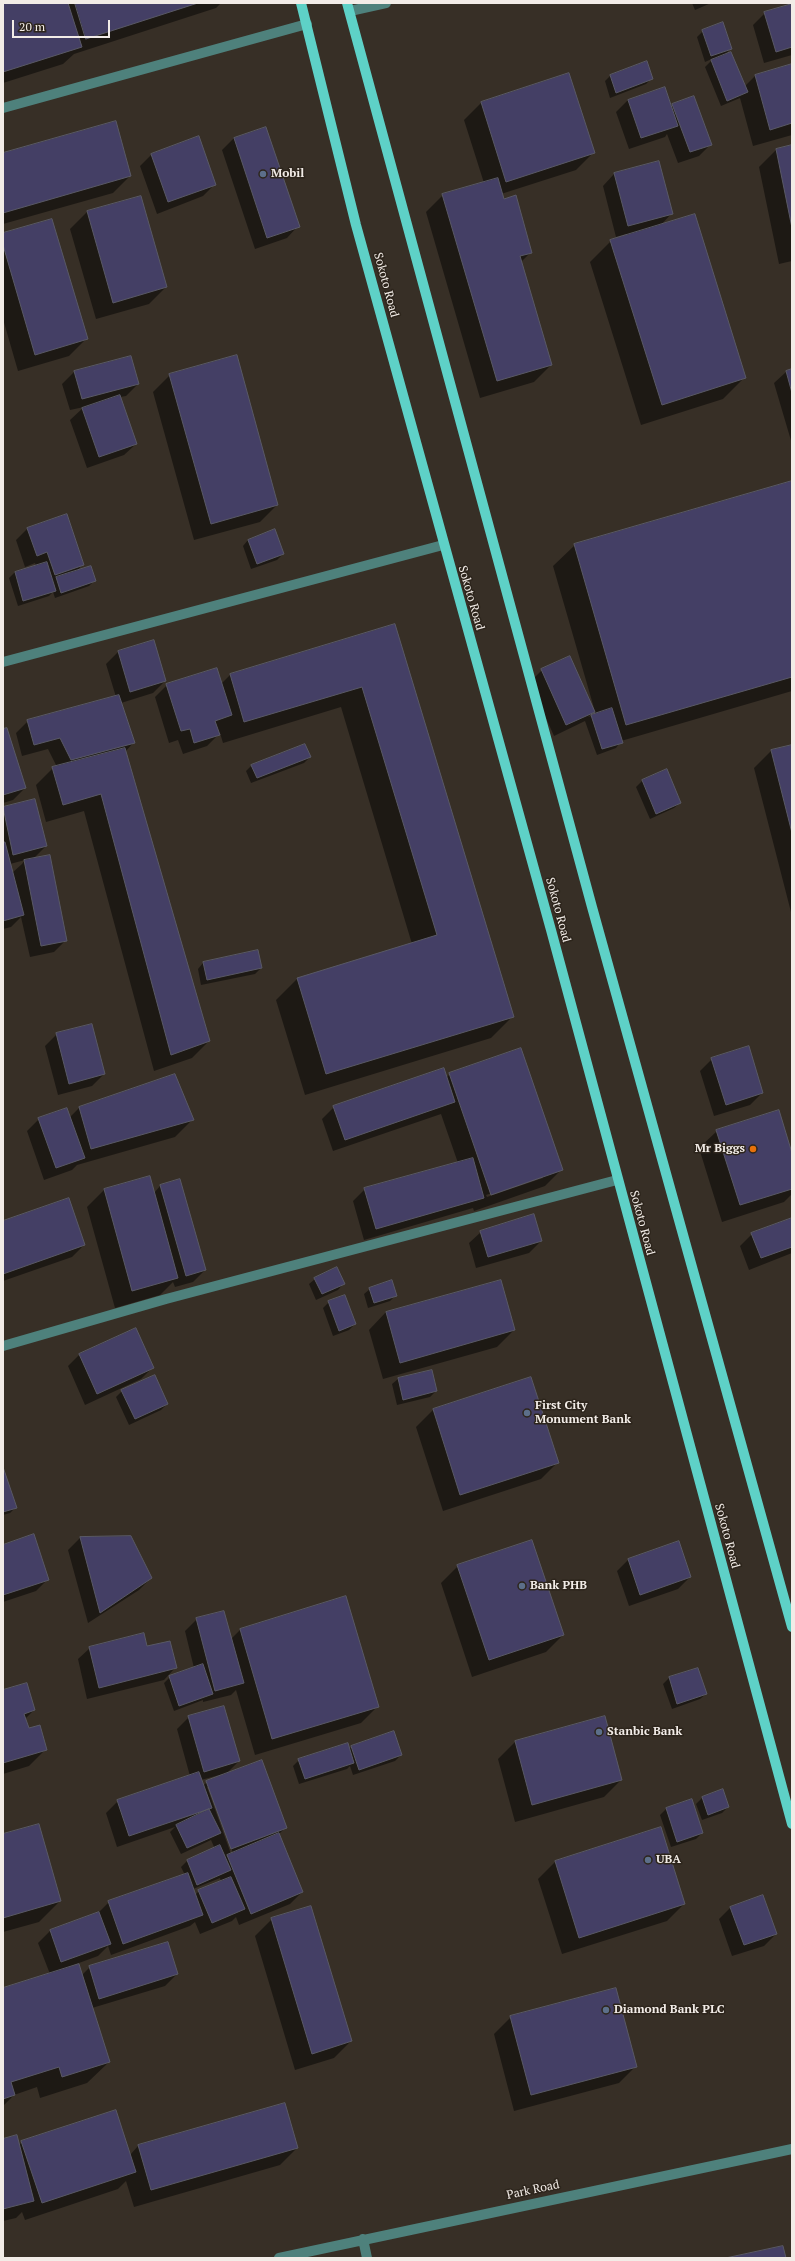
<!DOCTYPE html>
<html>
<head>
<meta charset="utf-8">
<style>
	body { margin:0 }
	#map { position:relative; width:795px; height:2261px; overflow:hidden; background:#372f26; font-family:"PT Serif",serif }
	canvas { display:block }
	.frame { position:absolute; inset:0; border:4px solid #f2ece7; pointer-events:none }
	.scale { position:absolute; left:12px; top:20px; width:98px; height:18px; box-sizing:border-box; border:2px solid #f2ece7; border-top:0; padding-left:5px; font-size:12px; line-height:14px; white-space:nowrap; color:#f2ece7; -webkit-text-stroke:3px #2d251c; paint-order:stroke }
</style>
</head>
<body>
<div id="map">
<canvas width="795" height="2261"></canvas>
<div class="frame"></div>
<div class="scale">20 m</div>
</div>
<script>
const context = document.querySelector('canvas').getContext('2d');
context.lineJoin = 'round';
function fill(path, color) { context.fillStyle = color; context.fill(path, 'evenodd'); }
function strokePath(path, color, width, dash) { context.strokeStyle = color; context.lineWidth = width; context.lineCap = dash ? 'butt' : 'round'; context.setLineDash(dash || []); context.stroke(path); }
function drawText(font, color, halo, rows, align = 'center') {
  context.font = font + ' "PT Serif",serif'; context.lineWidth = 3; context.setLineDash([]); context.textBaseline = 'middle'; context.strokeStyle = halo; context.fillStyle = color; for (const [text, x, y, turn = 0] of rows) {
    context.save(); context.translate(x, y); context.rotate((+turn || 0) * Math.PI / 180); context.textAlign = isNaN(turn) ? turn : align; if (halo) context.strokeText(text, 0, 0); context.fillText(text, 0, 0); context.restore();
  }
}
const shadow = new Path2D(`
	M3 3H221L216 8 74 54 63 64 3 83Z
	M692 3H711L695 10Z
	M792 5V55L764 63 753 25 765 13Z
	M703 31 731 48 724 56 744 87 755 76 792 65V135L753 146 740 98 721 106 705 67 714 58 705 62 697 37Z
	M611 75 652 78 646 84 610 98 605 81Z
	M628 100 670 107 673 104 711 144 699 156 678 163 667 134 665 137 629 149 616 112Z
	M481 103 593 153 576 170 501 194 531 252 521 262 551 365 534 382 480 398 426 212 443 195 484 183 464 120Z
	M234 138 298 226 287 238 255 249 222 150Z
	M792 146V261L779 264 759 167 776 150Z
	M3 154 130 176 113 193 3 224Z
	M151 155 215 184 203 196 157 214 140 166Z
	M614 174 672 213 660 226 745 377 723 399 641 425 590 262 611 241 626 236V234L616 237 603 186Z
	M140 197 166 287 149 304 96 319 70 229 87 212Z
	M3 234 86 339 69 356 18 371 3 319Z
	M792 370V444L774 383 786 372Z
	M74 372 138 384 126 396 120 397 136 444 124 455 87 468 70 420 84 407 70 410 62 384Z
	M170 375 277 505 260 522 194 540 153 392Z
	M792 482V691L621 741 616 748 597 755 585 721 554 736 530 682 542 670 594 712 588 717 596 715 553 566 575 545Z
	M28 528 83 564 76 572 95 580 89 586 55 598 53 592 49 596 18 606 9 578 15 572 36 566 35 563 25 567 16 540Z
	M248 540 283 554 277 560 251 569 243 546Z
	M394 625 513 1016 491 1038 305 1095 276 1000 297 979 412 944 341 707 223 743 220 733 207 746 183 754 178 740 169 743 155 697 167 685 221 684 230 675Z
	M153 641 165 681 153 693 121 703 134 742 125 752 209 1041 192 1058 154 1071 84 811 46 822 36 785 53 768 57 767 48 749 22 756 16 733 28 721 116 697 106 664 118 652Z
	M3 730 25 788 13 800 3 803Z
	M792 746V916L754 768 771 751Z
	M310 757 304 763 251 783 246 771 252 765Z
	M666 771 680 803 674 808 650 819 636 787 642 781Z
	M35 800 46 846 33 859 66 940 54 952 30 957 21 917 11 927 3 929V809ZM25 860 22 864 12 873 10 864Z
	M203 963 261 968 255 974 201 985 198 969Z
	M57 1034 104 1074 92 1086 58 1095 45 1046Z
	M712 1059 762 1093 750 1105 714 1116 700 1071Z
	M450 1074 562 1169 545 1186 474 1211 473 1208 364 1240 353 1201 365 1189 458 1163 441 1114 333 1151 322 1119 334 1107 446 1078ZM543 1176V1178L487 1197 486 1195Z
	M79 1108 192 1120 175 1137 77 1165 72 1170 44 1180 27 1131 39 1119 70 1117Z
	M717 1131 792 1157V1194L784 1202 722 1222 699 1148Z
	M160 1186 205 1270 193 1282 175 1287 173 1282 160 1295 115 1308 87 1207 104 1190 154 1193Z
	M792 1219V1253L749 1270 740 1246 752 1234Z
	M3 1222 84 1245 72 1257 3 1281Z
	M481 1232 541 1241 529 1253 476 1268 469 1243Z
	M315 1279 343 1284 338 1290 316 1300 309 1284Z
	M370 1289 396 1295 390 1301 368 1308 364 1294Z
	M329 1302 355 1324 349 1330 333 1336 323 1308Z
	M386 1312 514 1330 497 1347 383 1379 369 1330Z
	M80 1354 153 1367 141 1379 85 1405 68 1366Z
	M531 1378 558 1462 541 1479 443 1511 416 1427 433 1410Z
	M398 1379 436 1391 430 1397 397 1405 392 1384Z
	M122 1391 167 1404 161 1410 129 1425 116 1397Z
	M3 1468 16 1507 10 1513 3 1515Z
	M131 1537 151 1578 139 1590 88 1623 68 1550 80 1538Z
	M3 1546 48 1579 36 1591 3 1602Z
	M629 1559 690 1577 678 1589 629 1606 617 1571Z
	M458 1566 563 1635 546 1652 472 1677 441 1583Z
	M197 1619 231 1639 240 1630 378 1706 361 1723 255 1755 236 1690 231 1695 203 1702V1700L174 1711 164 1683 170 1677 194 1668 185 1631Z
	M90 1648H146L175 1668 164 1680 87 1699 78 1659Z
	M697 1669 706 1694 700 1699 672 1709 663 1684 669 1678Z
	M3 1691 34 1710 25 1719 28 1730 46 1749 29 1766 3 1774Z
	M189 1717 239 1761 225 1775 285 1828 279 1834 302 1892 290 1904 239 1925 236 1917 232 1921 200 1934 195 1922 190 1926 111 1955 108 1946 98 1956 68 1967 82 1975 90 1967 177 1974 165 1986 92 2008 109 2062 87 2083 40 2098 37 2087 14 2095 3 2106V1989L50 1974 38 1943 50 1931 96 1915 109 1902 185 1875 181 1867 187 1861 215 1849 211 1840 181 1854 170 1832 175 1827 117 1847 106 1813 118 1801 190 1776 177 1729ZM223 1774 224 1775 207 1782 203 1786 201 1780ZM207 1787H209L233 1853 231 1854ZM220 1878 221 1882 199 1891 195 1895 193 1889Z
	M604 1717 621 1780 604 1797 515 1822 498 1759 515 1742Z
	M352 1747 401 1755 395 1761 353 1775 350 1766 347 1769 299 1784 293 1766 299 1760 349 1749Z
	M722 1790 728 1807 722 1813 702 1820 696 1804 702 1798Z
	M691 1801 702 1833 696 1839 671 1847 660 1815 666 1809Z
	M660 1829 684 1904 667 1921 562 1954 538 1879 555 1862Z
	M3 1835 60 1901 39 1922 3 1932Z
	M731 1907 776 1934 764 1946 732 1956 719 1919Z
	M272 1919 351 2041 334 2058 295 2070 255 1936Z
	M511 2017 636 2066 619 2083 514 2111 494 2034Z
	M285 2104 297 2148 280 2165 134 2207 126 2181 118 2189 25 2220 22 2212 16 2218 3 2221V2140L19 2145 22 2142 130 2155 138 2146Z`);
const building = new Path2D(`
	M3 3H68L82 47 3 72Z
	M75 3H198L86 39Z
	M792 4V47L776 52 764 12Z
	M723 22 732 49 711 56 702 30Z
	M731 52 748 92 727 101 711 60Z
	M647 61 653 79 616 93 610 75Z
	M792 64V123L770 130 755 75Z
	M569 73 595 153 506 182 481 102Z
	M665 87 678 126 641 138 628 100Z
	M694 96 712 145 690 152 672 104Z
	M116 121 131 176 3 213V153Z
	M266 127 300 227 267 238 234 138Z
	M199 136 216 185 168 202 151 154Z
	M792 145V228L776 149Z
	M659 161 673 214 628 226 614 173Z
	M498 178 504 199 516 195 532 253 520 256 552 365 497 381 442 194Z
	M141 196 167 287 113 303 87 211Z
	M695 214 746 378 662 405 610 240Z
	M52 219 88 339 35 355 3 245V233Z
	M237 355 278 505 211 524 169 374Z
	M131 356 139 384 82 399 74 371Z
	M792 369V393L786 371Z
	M120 395 137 444 99 457 82 408Z
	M792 481V677L626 725 574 544Z
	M67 514 84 565 55 575 47 552 37 556 27 528Z
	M275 529 284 554 257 564 248 540Z
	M47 562 56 591 23 601 15 572Z
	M91 566 96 581 61 593 56 577Z
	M395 624 514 1017 326 1074 297 978 437 935 362 687 244 722 230 674Z
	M154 640 166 681 130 692 118 651Z
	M570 656 595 712 566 725 541 669Z
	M217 668 232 715 215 721 220 735 194 743 190 729 181 731 166 684Z
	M119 695 135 743 71 760 60 738 34 745 27 720Z
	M612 708 623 743 602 749 591 715Z
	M7 728 26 788 3 795V729Z
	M305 744 311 757 257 778 251 765Z
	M792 745V833L771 750Z
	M125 748 210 1041 171 1055 101 794 63 805 52 767Z
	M667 769 681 803 656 814 642 780Z
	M35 799 47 846 13 855 3 807Z
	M3 842H5L24 915 3 921Z
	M50 855 67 941 41 946 24 860Z
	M258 950 262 968 207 980 203 962Z
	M92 1024 105 1074 69 1084 56 1033Z
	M749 1046 763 1093 726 1105 711 1058Z
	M521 1048 563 1170 491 1195 449 1073Z
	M444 1068 455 1102 345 1140 333 1106Z
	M175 1074 194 1120 91 1149 79 1107Z
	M67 1108 85 1158 56 1168 38 1118Z
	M779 1110 792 1153V1189L740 1205 716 1130Z
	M473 1158 484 1198 376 1229 364 1188Z
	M150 1176 178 1278 132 1291 104 1189Z
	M180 1179 206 1270 186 1276 160 1185Z
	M69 1198 85 1245 3 1274V1221Z
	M534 1214 542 1241 488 1257 480 1231Z
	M792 1218V1247L761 1258 751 1233Z
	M337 1267 345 1284 322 1294 314 1278Z
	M392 1280 397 1296 374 1303 369 1288Z
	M501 1280 515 1330 400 1363 386 1312Z
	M345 1295 356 1324 339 1331 328 1301Z
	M136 1328 154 1368 97 1394 79 1354Z
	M432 1370 437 1391 403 1400 398 1378Z
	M155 1375 168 1404 135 1419 121 1390Z
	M531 1377 559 1463 460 1495 433 1409Z
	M3 1467 17 1508 3 1512Z
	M34 1534 49 1580 3 1595V1545Z
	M131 1536 152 1578 100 1613 80 1537Z
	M532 1540 564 1635 489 1660 457 1565Z
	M679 1541 691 1577 640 1595 628 1559Z
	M346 1596 379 1707 272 1739 240 1629Z
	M224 1611 244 1683 215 1691 196 1618Z
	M144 1633 147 1646 170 1641 177 1668 99 1688 89 1647Z
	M203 1664 213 1694 179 1706 169 1676Z
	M698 1668 707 1694 677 1704 669 1677Z
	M27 1683 35 1710 24 1714 29 1728 40 1725 47 1750 3 1763V1690Z
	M224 1706 240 1761 204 1772 188 1716Z
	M605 1716 622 1780 532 1805 515 1741Z
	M394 1731 402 1755 359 1770 351 1746Z
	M348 1743 354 1763 305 1779 298 1759Z
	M262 1760 287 1828 231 1849 206 1781Z
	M199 1772 212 1808 129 1836 117 1800Z
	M723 1789 729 1807 708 1815 702 1797Z
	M692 1799 703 1833 677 1842 666 1808Z
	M209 1809 221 1833 187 1848 176 1825Z
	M39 1824 61 1901 3 1918V1834Z
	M661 1827 685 1904 579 1938 555 1861Z
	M279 1833 303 1892 251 1914 227 1855Z
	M220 1845 231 1870 197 1885 187 1860Z
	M188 1873 203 1915 123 1944 108 1901Z
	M231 1877 245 1909 212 1923 198 1890Z
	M763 1895 777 1934 744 1945 730 1907Z
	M311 1906 352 2041 312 2054 271 1918Z
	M99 1912 111 1944 61 1962 50 1930Z
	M168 1942 178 1974 99 1999 89 1966Z
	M79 1964 110 2062 62 2077 59 2067 11 2082 15 2095 3 2099V1988Z
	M616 1988 637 2067 531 2095 510 2016Z
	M285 2103 298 2148 151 2190 138 2145Z
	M116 2110 136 2172 42 2203 21 2141Z
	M17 2135 34 2201 3 2209V2139Z
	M783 2246 786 2258H726Z`);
const minor = new Path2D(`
	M350 11 386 3
	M3 108 307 24
	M3 662 443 545
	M3 1346 166 1299 617 1180
	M363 2239 367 2258
	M279 2258 792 2149`);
const major = new Path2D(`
	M301 3 356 225 551 930 792 1824
	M347 3 592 907 792 1627`);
const markers = [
	[263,174,4,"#5c6f8a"],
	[753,1149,4,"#e8710a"],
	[527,1413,4,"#5c6f8a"],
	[522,1586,4,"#5c6f8a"],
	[599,1732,4,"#5c6f8a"],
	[648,1860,4,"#5c6f8a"],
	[606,2010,4,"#5c6f8a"]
];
const poiNames = [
	["Mobil",271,174],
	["Mr Biggs",745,1149,"right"],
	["First City",535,1406],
	["Monument Bank",535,1420],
	["Bank PHB",530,1586],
	["Stanbic Bank",607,1732],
	["UBA",656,1860],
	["Diamond Bank PLC",614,2010]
];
const streetNames = [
	["Sokoto Road",386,285,75],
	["Sokoto Road",471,598,74],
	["Sokoto Road",558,910,75],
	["Sokoto Road",642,1223,75],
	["Sokoto Road",727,1536,75],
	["Park Road",533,2190,-12]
];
fill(shadow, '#0007');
fill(building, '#443f65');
strokePath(building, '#595965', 1);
strokePath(minor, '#4e817c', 10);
strokePath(major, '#5ed1c7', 10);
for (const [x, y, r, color] of markers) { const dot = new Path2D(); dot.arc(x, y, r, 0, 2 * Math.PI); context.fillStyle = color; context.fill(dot); strokePath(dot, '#2d251c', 1.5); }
drawText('bold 12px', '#f2ece7', '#2d251c', poiNames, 'left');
drawText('12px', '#f2ece7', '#2d251c', streetNames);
</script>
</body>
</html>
